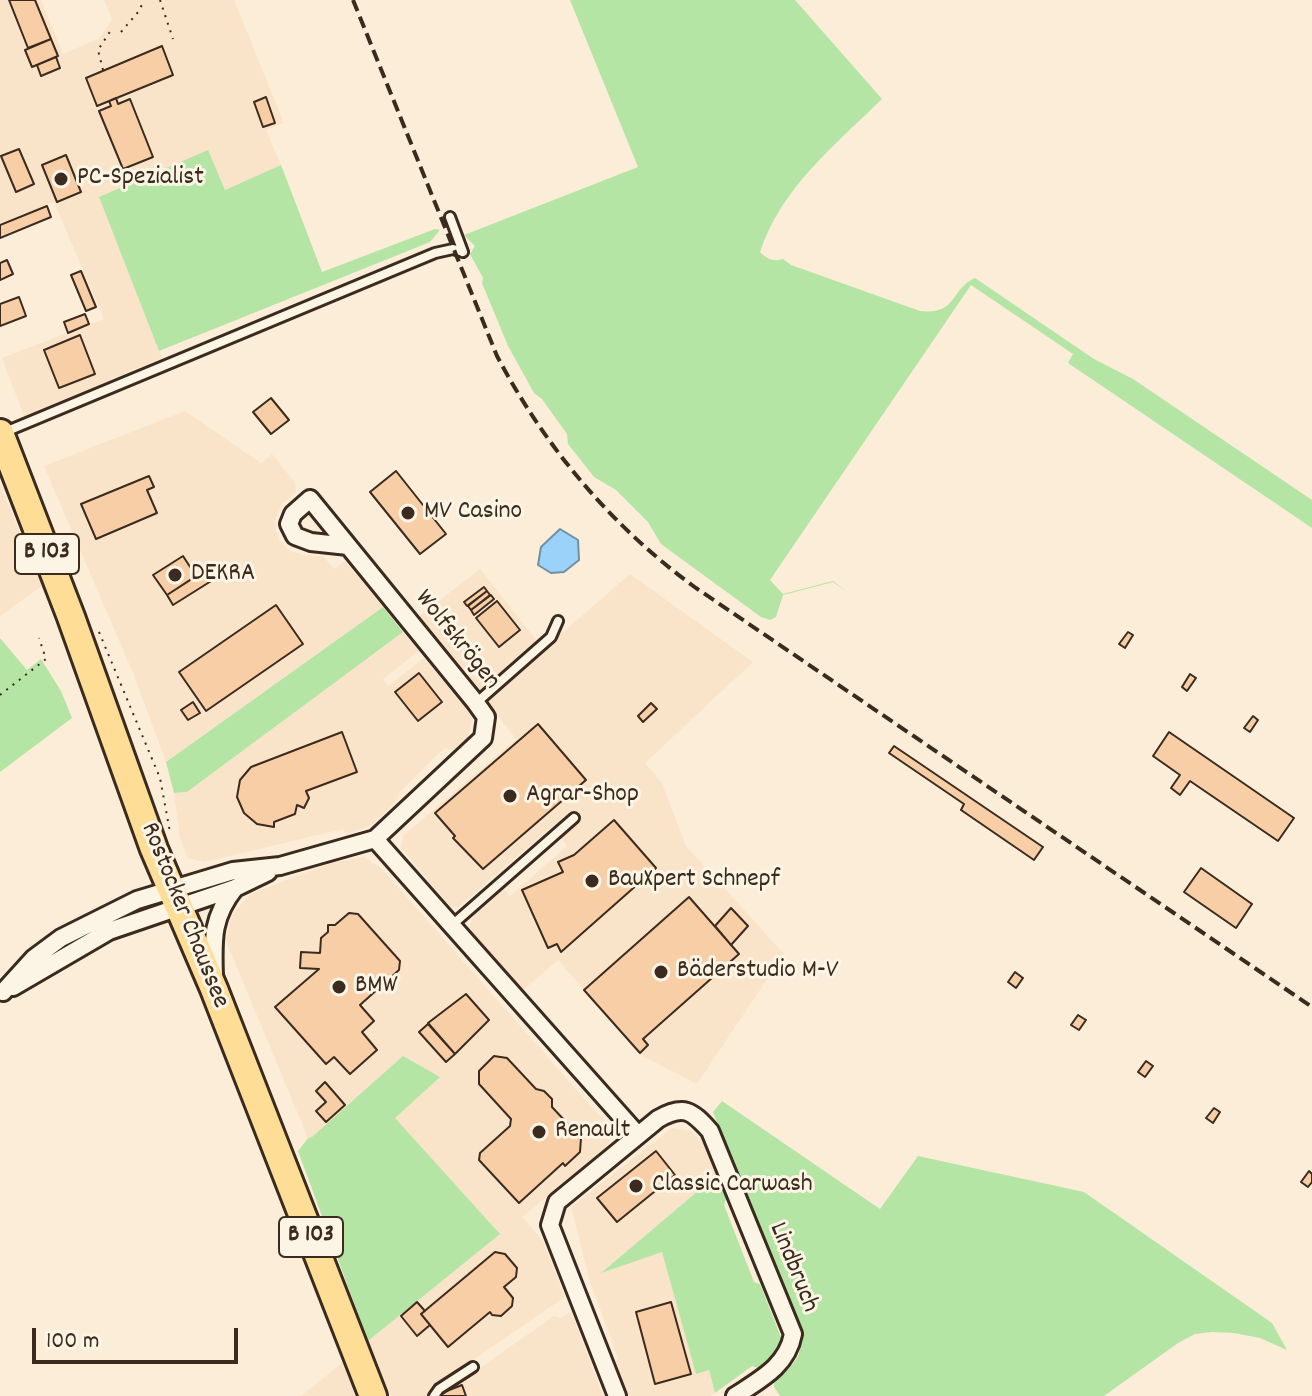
<!DOCTYPE html>
<html>
<head>
<meta charset="utf-8">
<style>
	body { margin:0 }
	#map { position:relative; width:1312px; height:1396px; overflow:hidden; background:#fbedd8; font-family:Dekko,sans-serif }
	canvas { display:block }
	.scale { position:absolute; left:32px; top:1328px; width:206px; height:36px; box-sizing:border-box; border:4px solid #3b2a1e; border-top:0; padding-left:10px; font-size:24px; line-height:28px; white-space:nowrap; color:#3b2a1e; -webkit-text-stroke:6px #fcf5e5; paint-order:stroke }
</style>
</head>
<body>
<div id="map">
<canvas width="1312" height="1396"></canvas>
<div class="scale">100 m</div>
</div>
<script>
const context = document.querySelector('canvas').getContext('2d');
context.lineJoin = 'round';
function fill(path, color) { context.fillStyle = color; context.fill(path, 'evenodd'); }
function strokePath(path, color, width, dash) { context.strokeStyle = color; context.lineWidth = width; context.lineCap = dash ? 'butt' : 'round'; context.setLineDash(dash || []); context.stroke(path); }
function drawText(font, color, halo, rows, align = 'center') {
  context.font = font + ' Dekko,sans-serif'; context.lineWidth = 6; context.setLineDash([]); context.textBaseline = 'middle'; context.strokeStyle = halo; context.fillStyle = color; for (const [text, x, y, turn = 0] of rows) {
    context.save(); context.translate(x, y); context.rotate((+turn || 0) * Math.PI / 180); context.textAlign = isNaN(turn) ? turn : align; if (halo) context.strokeText(text, 0, 0); context.fillText(text, 0, 0); context.restore();
  }
}
const built = new Path2D(`
	M0 0H41L63 54 100 38 112 19 104 0H234L284 123 266 130 281 165 225 190 207 151 99 197 162 358 24 416 2 358 104 319 54 202 0 226Z
	M185 411 261 463 272 454 295 483 296 492 282 504 275 521 276 531 280 541 289 550 302 555 323 556 334 569 345 561 383 607 166 762 133 673 44 466Z
	M0 484 42 586 0 616Z
	M480 569 537 641 479 693 418 617Z
	M630 574 753 662 645 763 662 783 686 846 784 954 697 1084 639 1054 558 960 523 990 469 928 474 913 503 888 510 896 567 846 561 837 579 821 570 811 457 908 451 907 401 848 403 836 516 739 485 700Z
	M403 632 419 651 383 679 388 686 424 658 468 710 472 720 468 738 452 750 445 748 439 753 400 792 396 802 370 826 346 834 343 829 204 862 188 858 180 838 174 793 187 792Z
	M364 857 381 868 611 1129 609 1145 522 1217 543 1241 565 1297 464 1366 470 1375 554 1316 560 1318 571 1312 603 1396H391L368 1341 500 1234 394 1118 308 1138 226 941 231 916 250 894 331 863Z
	M672 1128 691 1131 705 1145 718 1174 603 1271 662 1252 696 1373 709 1370 715 1393 710 1396H626L614 1365 618 1358 590 1282 571 1207Z
	M342 1363 357 1396H301Z`);
const green = new Path2D(`
	M570 0H795L882 99C835 145 781 188 760 252 767 259 773 262 783 259L791 265 920 311C958 315 950 289 975 278L1094 359 1133 379 1312 500V528L1068 363 1073 354 971 285 770 580 783 594 833 581 847 592 833 582 783 595 776 617 770 620 761 617 661 544 648 522 616 490 594 477 568 444 567 434 542 399 534 393 508 346 482 283 483 278 470 254 475 246 464 235 638 167Z
	M208 150 225 190 281 165 322 272 435 229 440 230 430 242 159 351 99 197Z
	M383 607 403 632 187 792 174 793 166 762Z
	M0 638 27 670 41 659 61 691 72 718 0 772Z
	M403 1056 440 1077 395 1118 500 1234 368 1341 298 1151 308 1138 312 1137Z
	M722 1101 880 1209 918 1156 1084 1192 1272 1323 1287 1350 1260 1338 1234 1333 1212 1332 1195 1334 1178 1343 1104 1396H780L774 1387V1379C796 1365 805 1354 799 1328L713 1112Z
	M718 1174 727 1196 724 1205 754 1282 760 1284 782 1340 774 1356 758 1368 752 1366 715 1393 709 1370 696 1374 662 1252 601 1273Z`);
const water = new Path2D(`
	M560 529 578 540 579 560 564 572 551 573 538 565 541 547Z`);
const building = new Path2D(`
	M9 0H35L51 39 28 48Z
	M51 39 58 56 32 67 25 50Z
	M162 46 173 75 97 106 86 78Z
	M56 57 60 68 41 76 37 65Z
	M266 97 275 123 263 127 254 102Z
	M116 98 118 104 130 99 153 157 123 169 99 111 111 106 109 101Z
	M19 149 34 184 16 192 1 156Z
	M66 155 81 192 57 202 42 165Z
	M47 206 51 217 0 238V225Z
	M7 260 13 274 0 280V263Z
	M81 271 96 307 86 311 71 275Z
	M19 297 26 316 0 326V304Z
	M85 314 89 324 68 333 64 322Z
	M80 335 95 374 59 388 44 350Z
	M271 398 289 420 271 434 253 412Z
	M396 471 446 534 420 554 370 492Z
	M149 476 154 487 147 490 157 513 96 539 81 504Z
	M183 556 196 576 167 595 153 575Z
	M209 568 216 578 173 605 167 595Z
	M484 587 487 591 467 606 464 602Z
	M487 591 490 595 471 610 468 606Z
	M491 595 494 599 474 615 471 610Z
	M497 601 520 630 499 647 476 618Z
	M276 605 303 644 206 711 179 672Z
	M1128 632 1133 635 1125 648 1119 644Z
	M419 673 442 702 418 721 395 692Z
	M1190 674 1196 678 1187 691 1182 687Z
	M193 702 200 713 188 720 181 710Z
	M651 703 657 709 643 722 638 716Z
	M1253 716 1258 720 1250 732 1244 728Z
	M538 724 586 780 483 869 453 838 455 836 435 813Z
	M342 732 357 772 306 791 309 798 304 808 297 805 295 814 274 822V827L257 824 244 813 237 797 240 780 251 767Z
	M1169 732 1294 818 1278 841 1190 781 1180 795 1171 788 1180 775 1153 756Z
	M894 746 1043 847 1034 860 961 810 964 804 889 753Z
	M614 820 656 868 561 952 557 944 548 948 522 890 563 872 558 862 574 855Z
	M1201 868 1252 904 1236 928 1184 892Z
	M689 897 739 954 643 1039 648 1045 640 1053 584 990Z
	M731 908 748 926 731 945 715 926Z
	M349 913 358 914 400 961 399 970 360 1005 374 1021 362 1032 377 1050 350 1074 334 1057 326 1064 275 1007 319 969 300 968 301 952 320 953 321 938 328 932V925H335Z
	M1015 972 1023 978 1016 988 1008 982Z
	M466 994 489 1020 455 1054 428 1023Z
	M1078 1015 1086 1020 1079 1030 1071 1025Z
	M428 1024 455 1054 446 1062 419 1032Z
	M494 1056 507 1058 536 1089 544 1091 552 1099V1107L581 1138 580 1152 565 1166 563 1163 519 1203 479 1160 480 1153 510 1126 511 1119 479 1084V1071Z
	M1146 1061 1153 1066 1145 1077 1138 1072Z
	M325 1082 345 1105 326 1122 316 1111 326 1102 316 1091Z
	M1214 1108 1220 1112 1213 1123 1206 1118Z
	M656 1151 675 1175 617 1222 597 1198Z
	M1309 1171 1312 1174V1182L1308 1187 1301 1182Z
	M495 1252 505 1254 517 1268 516 1277 504 1287 513 1298 512 1306 501 1316 492 1315 490 1312 448 1347 421 1314Z
	M417 1302 425 1311 421 1314 430 1325 417 1336 401 1316Z
	M671 1302 691 1374 655 1384 636 1312Z
	M462 1385 466 1396H440L439 1394Z`);
const path = new Path2D(`
	M160 0 173 39
	M121 32 139 11 144 0
	M103 70 98 50 113 27
	M99 632 160 778 170 832
	M0 695 46 659 39 638`);
const lane = new Path2D(`
	M450 217 463 252
	M5 432 435 253 453 249 463 252
	M476 703 551 637 558 621
	M452 925 574 818
	M434 1396 439 1389 473 1367`);
const street = new Path2D(`
	M375 839 638 1135
	M214 977C213 941 211 918 235 888
	M13 987 109 931 235 888 268 872
	M3 992 34 958 61 938 137 900 233 871 280 866 375 839 483 738 486 717 476 703 310 499 293 514 289 524 295 536 311 542 348 546
	M617 1396 550 1225 557 1202 658 1119C684 1104 692 1111 710 1131L793 1334C787 1366 761 1379 735 1396`);
const primary = new Path2D(`
	M0 433 71 617 154 849 214 989 373 1396`);
const rail = new Path2D(`
	M353 0 497 356C545 447 612 527 696 588L1312 1007`);
const markers = [
	[61,179,8,"#3b2a1e"],
	[408,513,8,"#3b2a1e"],
	[175,575,8,"#3b2a1e"],
	[510,796,8,"#3b2a1e"],
	[592,881,8,"#3b2a1e"],
	[661,972,8,"#3b2a1e"],
	[339,987,8,"#3b2a1e"],
	[539,1132,8,"#3b2a1e"],
	[636,1186,8,"#3b2a1e"]
];
const shields = [
	[47,554,64],
	[311,1237,64]
];
const shieldNames = [
	["B 103",47,554],
	["B 103",311,1237]
];
const poiNames = [
	["PC-Spezialist",77,179],
	["MV Casino",424,513],
	["DEKRA",191,575],
	["Agrar-Shop",526,796],
	["BauXpert Schnepf",608,881],
	["Bäderstudio M-V",677,972],
	["BMW",355,987],
	["Renault",555,1132],
	["Classic Carwash",652,1186]
];
const streetNames = [
	["Wolfskrögen",456,641,51],
	["Rostocker Chaussee",183,916,68],
	["Lindbruch",792,1268,68]
];
fill(built, '#fae4c9');
fill(green, '#b4e5a5');
fill(water, '#9ad2f9');
strokePath(water, '#748fa1', 2);
fill(building, '#f7cea6');
strokePath(building, '#3b2a1e', 2);
strokePath(lane, '#3b2a1e', 14);
strokePath(street, '#3b2a1e', 22);
strokePath(primary, '#3b2a1e', 32);
strokePath(path, '#3b2a1e', 2, [2, 6]);
strokePath(lane, '#fcf5e5', 8);
strokePath(street, '#fcf5e5', 16);
strokePath(primary, '#fedd96', 26);
strokePath(rail, '#3b2a1e', 4, [12, 6]);
for (const [x, y, r, color] of markers) { const dot = new Path2D(); dot.arc(x, y, r, 0, 2 * Math.PI); context.fillStyle = color; context.fill(dot); strokePath(dot, '#fcf5e5', 3); }
for (const [x, y, w] of shields) { const box = new Path2D(); box.roundRect(x - w / 2, y - 20, w, 40, 6); context.fillStyle = '#fcf5e5'; context.fill(box); strokePath(box, '#3b2a1e', 2); }
drawText('bold 24px', '#3b2a1e', null, shieldNames);
drawText('26px', '#3b2a1e', '#fcf5e5', poiNames, 'left');
drawText('26px', '#3b2a1e', '#fcf5e5', streetNames);
</script>
</body>
</html>
